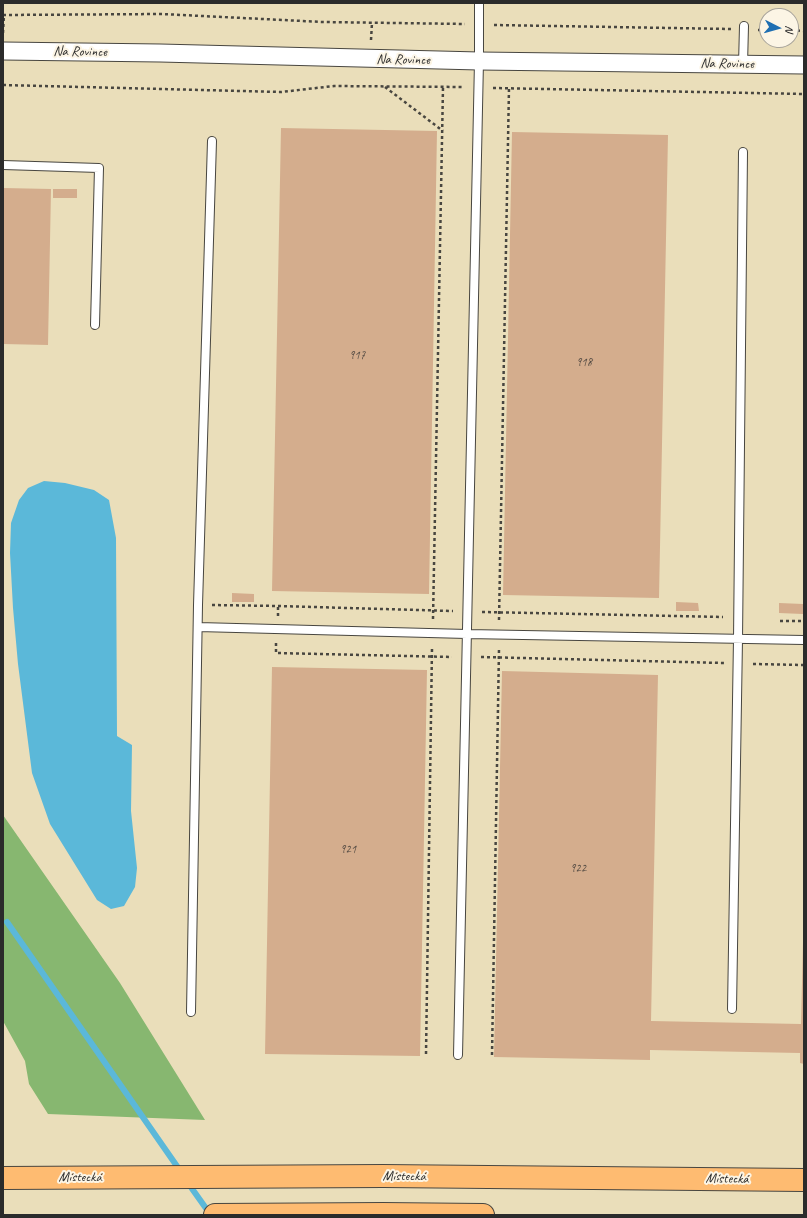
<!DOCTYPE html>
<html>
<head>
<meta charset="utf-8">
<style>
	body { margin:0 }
	#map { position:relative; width:807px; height:1218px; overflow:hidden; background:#eadeba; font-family:Caveat,sans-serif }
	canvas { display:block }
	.frame { position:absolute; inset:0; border:4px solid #2b2b2b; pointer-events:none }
	.north { position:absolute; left:759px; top:8px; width:40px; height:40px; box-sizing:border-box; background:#fcf5e5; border:1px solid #a8a49b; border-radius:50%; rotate:96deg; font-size:11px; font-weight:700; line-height:16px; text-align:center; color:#2b2b2b }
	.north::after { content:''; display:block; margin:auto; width:14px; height:18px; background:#1f6fb2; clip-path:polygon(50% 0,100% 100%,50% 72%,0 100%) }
</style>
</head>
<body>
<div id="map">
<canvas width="807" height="1218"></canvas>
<div class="frame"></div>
<div class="north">N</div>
</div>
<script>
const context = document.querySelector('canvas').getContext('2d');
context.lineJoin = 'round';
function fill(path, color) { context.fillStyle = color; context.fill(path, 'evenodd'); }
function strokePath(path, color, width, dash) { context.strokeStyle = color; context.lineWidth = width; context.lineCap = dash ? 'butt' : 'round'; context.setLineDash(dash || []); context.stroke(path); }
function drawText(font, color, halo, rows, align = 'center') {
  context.font = font + ' Caveat,sans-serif'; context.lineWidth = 4; context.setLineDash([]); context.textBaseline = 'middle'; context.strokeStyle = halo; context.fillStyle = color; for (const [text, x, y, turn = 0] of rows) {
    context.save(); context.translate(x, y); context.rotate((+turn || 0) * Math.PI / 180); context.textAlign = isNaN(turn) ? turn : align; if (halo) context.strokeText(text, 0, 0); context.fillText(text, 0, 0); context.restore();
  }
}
const forest = new Path2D(`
	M3 815 120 983 205 1120 48 1114 29 1084 25 1061 3 1021Z`);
const water = new Path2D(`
	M44 481 65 483 94 490 109 500 116 538 117 736 132 745 131 811 137 868 135 887 124 906 111 909 97 900 50 824 32 773 18 664 13 608 10 553 11 523 19 500 28 488Z`);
const stream = new Path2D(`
	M7 922 181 1172
	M188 1183 210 1214`);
const building = new Path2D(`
	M281 128 437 131 429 594 272 591Z
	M512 132 668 135 659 598 503 595Z
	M3 188 51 189 48 345 3 344Z
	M53 189H77V198H53Z
	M232 593 254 594V602H232Z
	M676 602 698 603 699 611H676Z
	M779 603 803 604V614L779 613Z
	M272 667 427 670 420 1056 265 1054Z
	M502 671 658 675 651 1021 801 1024 803 942H804V1064L800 1063V1053L650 1050V1060L494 1057Z`);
const path = new Path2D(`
	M3 15 162 14 323 22 465 24
	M494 25 731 29
	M758 30H767
	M791 30 804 31
	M3 33 4 15
	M371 40 372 23
	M3 85 281 92 334 86 464 87
	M385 87 443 131
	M493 88 804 94
	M212 605 278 606 453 611
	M482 612 723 617
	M278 616V606
	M433 619 443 87
	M499 620 509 88
	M780 621H804
	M276 643V653L452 657
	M481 657 724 663
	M753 664 804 665
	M426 1054 432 648
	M492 1055 499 649`);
const lane = new Path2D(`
	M743 65 744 26
	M3 165 99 168 95 325
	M198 627 467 634 804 640
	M732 1009 738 639 743 152
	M191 1012 198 605 212 141
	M458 1055 479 61V3`);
const street = new Path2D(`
	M3 51 160 53 479 61 804 65`);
const highway = new Path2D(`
	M3 1178 383 1176 804 1180
	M215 1215 383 1214 483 1215`);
const numberNames = [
	["917",357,356],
	["918",584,363],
	["921",348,850],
	["922",578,869]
];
const streetNames = [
	["Na Rovince",80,52,1],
	["Na Rovince",403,60,1],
	["Na Rovince",727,64,1],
	["Místecká",404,1176],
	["Místecká",80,1177],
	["Místecká",727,1179,1]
];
fill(forest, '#87b770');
fill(water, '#5bb8d9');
strokePath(stream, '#5bb8d9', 6);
fill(building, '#d4ad8d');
strokePath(lane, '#484640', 10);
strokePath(street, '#484640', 19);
strokePath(highway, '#484640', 24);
strokePath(path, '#484640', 2.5, [3, 3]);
strokePath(lane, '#fff', 8);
strokePath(street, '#fff', 17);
strokePath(highway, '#febb71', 22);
drawText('12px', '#554c44', null, numberNames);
drawText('14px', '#2b2b2b', '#fcf5e5', streetNames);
</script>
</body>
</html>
